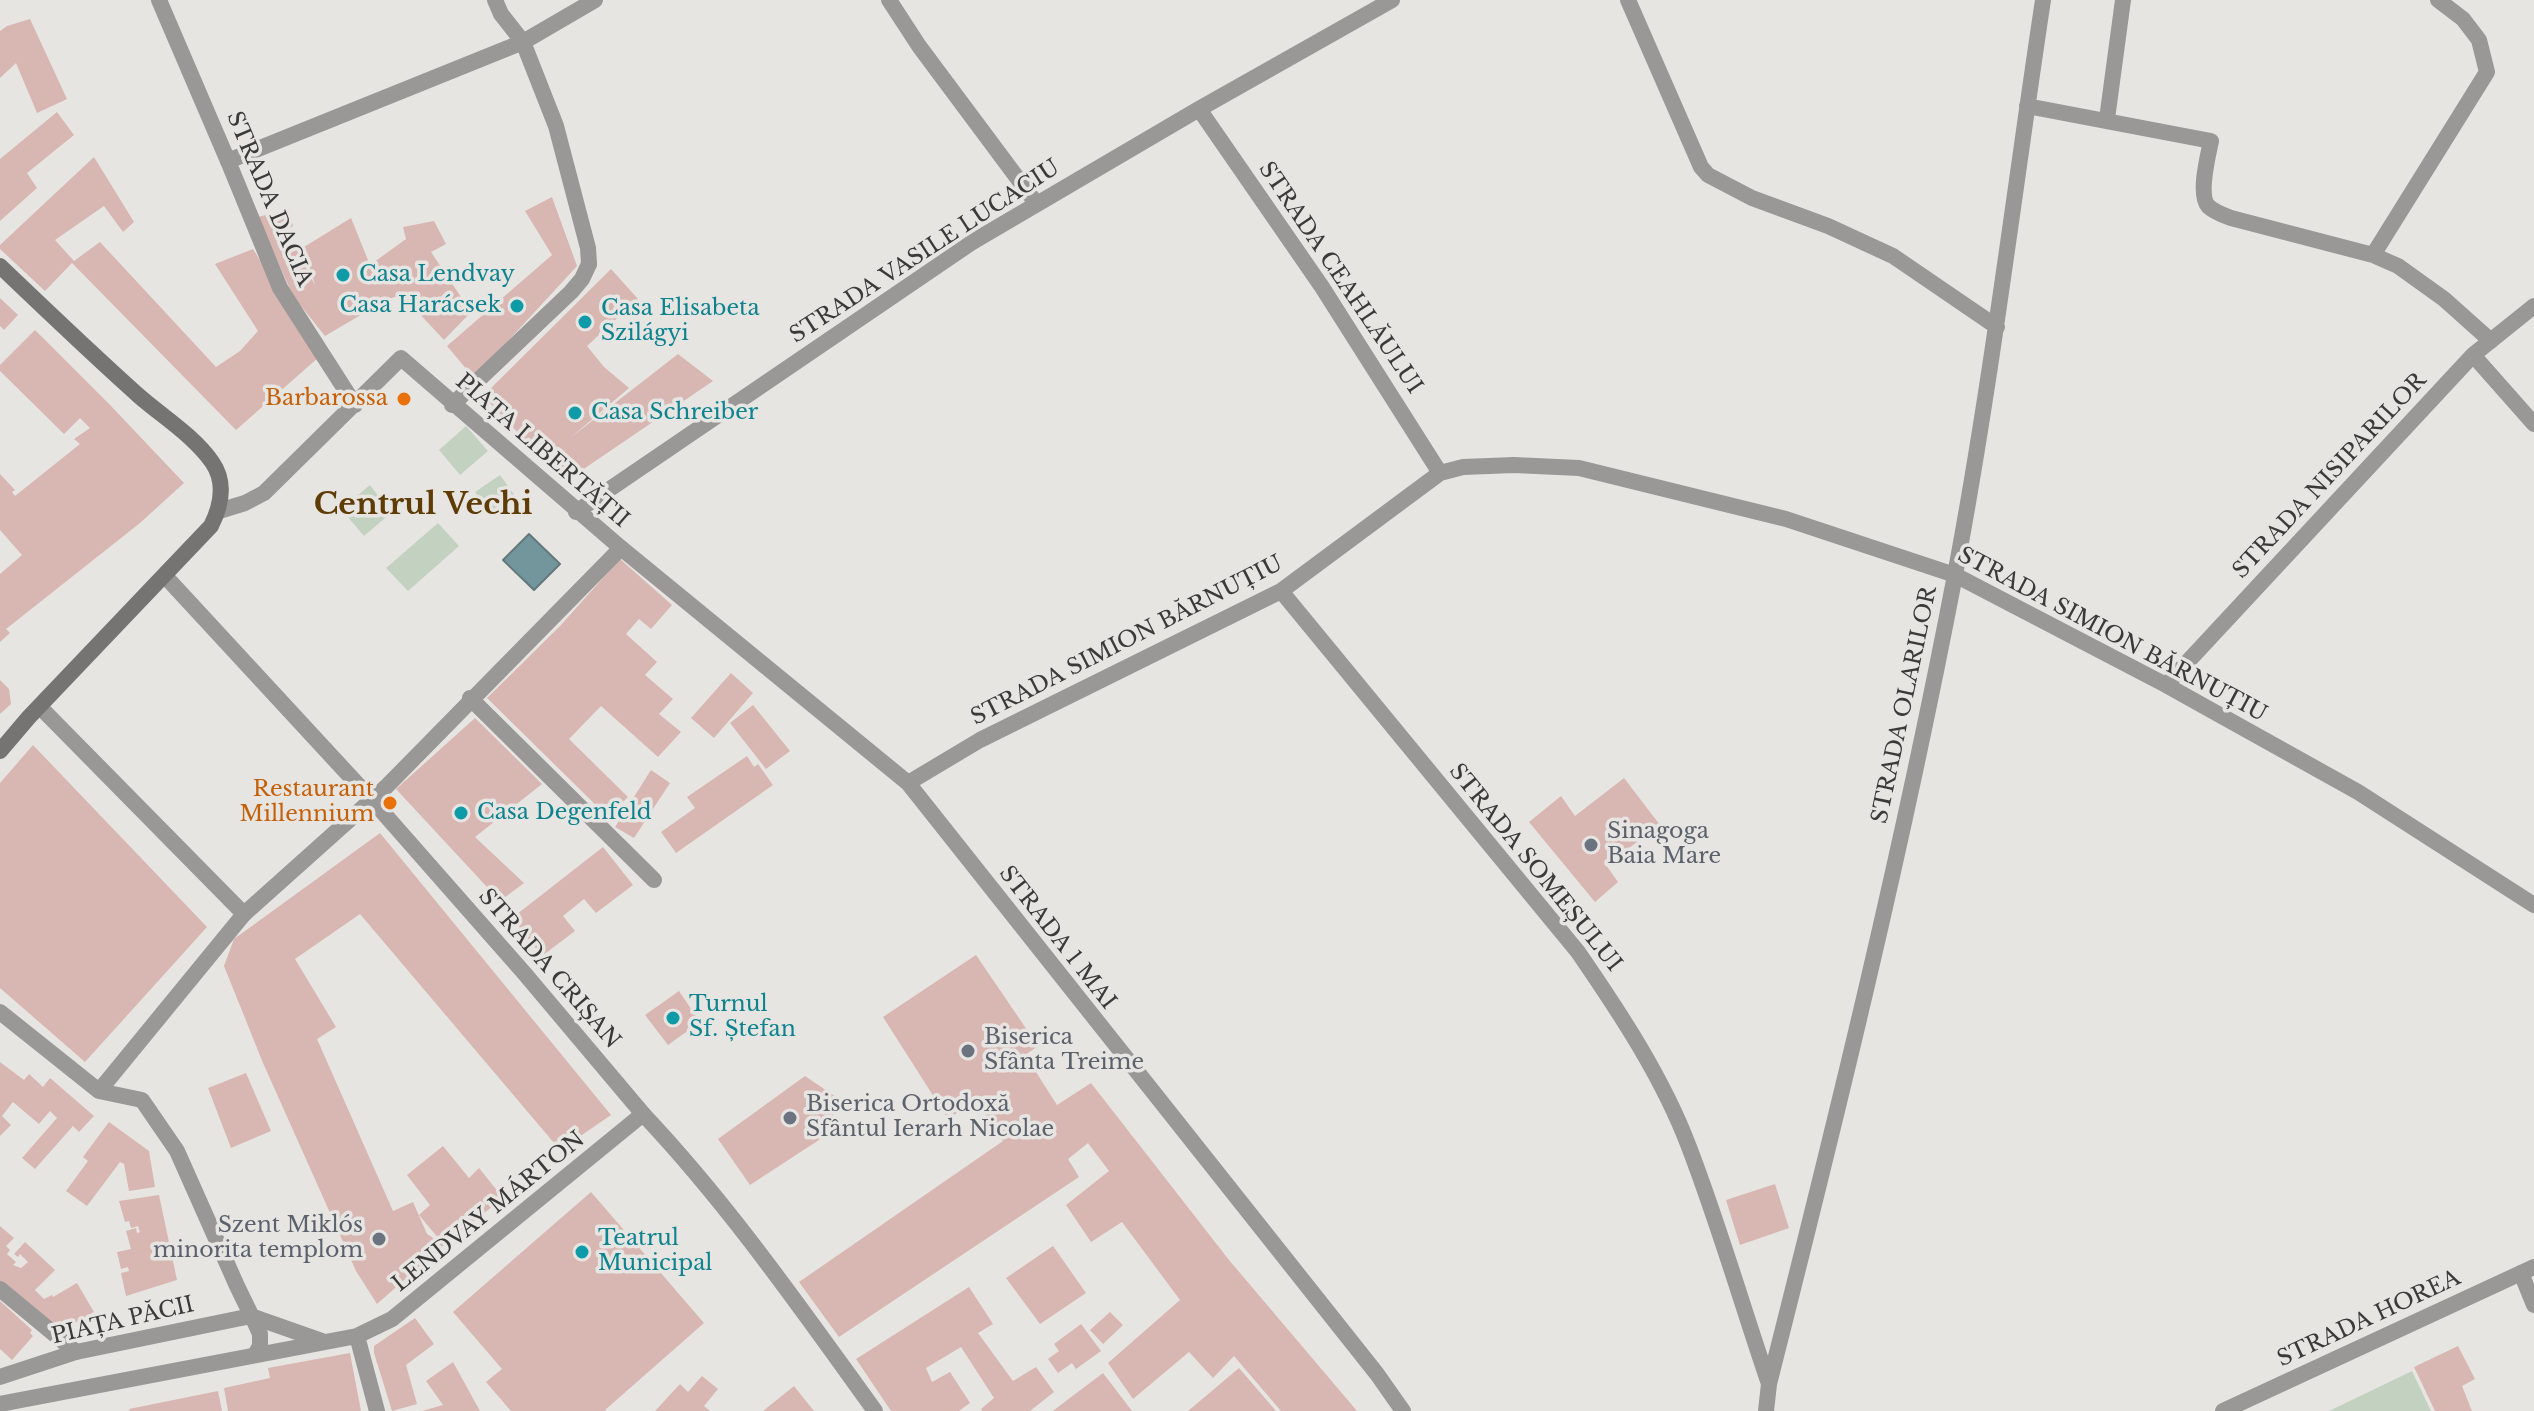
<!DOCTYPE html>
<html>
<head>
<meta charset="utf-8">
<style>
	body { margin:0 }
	canvas { display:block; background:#e7e5e2 }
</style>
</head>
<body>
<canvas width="2534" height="1411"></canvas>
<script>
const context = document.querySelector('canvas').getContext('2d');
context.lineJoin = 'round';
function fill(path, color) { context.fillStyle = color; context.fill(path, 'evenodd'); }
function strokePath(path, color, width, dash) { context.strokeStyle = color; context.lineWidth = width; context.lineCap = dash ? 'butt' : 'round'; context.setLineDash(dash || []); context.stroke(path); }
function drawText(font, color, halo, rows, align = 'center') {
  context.font = font + ' "Libre Baskerville",serif'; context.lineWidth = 7; context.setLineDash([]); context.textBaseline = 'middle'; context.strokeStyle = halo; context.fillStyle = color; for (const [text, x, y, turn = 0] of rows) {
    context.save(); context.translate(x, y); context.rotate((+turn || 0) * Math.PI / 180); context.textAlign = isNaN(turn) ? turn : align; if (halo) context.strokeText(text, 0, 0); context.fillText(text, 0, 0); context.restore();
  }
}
const green = new Path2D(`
	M466 426 488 451 460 475 439 450Z
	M500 475 518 500 494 517 475 492Z
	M370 485 391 513 364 536 341 509Z
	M438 523 459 546 408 591 386 568Z
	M2412 1371 2431 1411H2329Z`);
const water = new Path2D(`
	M529 534 560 564 534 590 503 560Z`);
const building = new Path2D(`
	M30 19 67 99 37 113 16 63 0 78V31L7 26Z
	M57 112 74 135 27 173 37 188 0 221V159Z
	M94 157 134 222 123 232 104 206 55 240 74 261 100 242 216 367 240 351 258 331 215 264 253 249 319 357 236 430 72 263 45 291 0 249V245Z
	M552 197 577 266 474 378 447 346 552 255 525 211Z
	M289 209 293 226 286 230 315 285 304 247 351 218 370 265 406 239 403 227 434 221 446 244 431 252 471 312 444 340 402 295 388 299 325 336 293 296 258 217Z
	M611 269 638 299 587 346 604 367 629 388 570 438 678 354 713 381 566 481 541 461 522 437 483 396Z
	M0 298 18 315 4 330 0 326Z
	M35 330 111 406 184 483 140 523 6 629 10 633 0 642V574L22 555 0 530V474L15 490 12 492 15 496 80 444 74 439 90 428 80 418 64 434 0 371V365Z
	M620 559 672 605 651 629 639 619 626 634 657 662 645 675 673 699 659 714 681 732 658 757 601 706 569 739 628 797 608 817 487 698 560 626Z
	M731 673 753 693 714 738 691 718Z
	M0 680 9 689 11 704 0 714Z
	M753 705 790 751 766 769 730 723Z
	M475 718 542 784 475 837 524 883 500 901 396 789Z
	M33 745 207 927 85 1062 0 988V783Z
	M747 756 754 767 758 764 773 785 676 853 661 832 695 808 687 797Z
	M651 770 670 783 634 838 615 827Z
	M1624 778 1660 825 1606 865 1618 882 1595 902 1529 822 1561 796 1575 816Z
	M380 833 611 1115 560 1150 360 914 295 959 336 1027 317 1039 393 1211 413 1202 427 1234 444 1245 419 1215 430 1205 407 1175 443 1146 469 1178 479 1168 503 1198 444 1245 377 1304 356 1271 263 1063 224 966 234 939Z
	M603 847 633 885 596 913 584 899 563 916 575 931 542 956 512 918Z
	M976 955 1038 1046 1025 1055 1057 1105 1091 1083 1229 1260 1357 1411H1281L1234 1356 1213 1378 1189 1352 1133 1399 1108 1363 1180 1300 1122 1222 1091 1242 1066 1205 1109 1171 1088 1143 1068 1159 1079 1177 839 1337 799 1282 1003 1141 976 1100 948 1119 883 1017Z
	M679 991 700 1022 668 1045 645 1015Z
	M0 1062 24 1080 29 1074 43 1087 50 1078 94 1116 79 1132 73 1126 35 1169 22 1158 57 1118 50 1111 39 1124 13 1102 2 1116 11 1125 0 1136Z
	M246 1073 271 1131 231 1148 208 1088Z
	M805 1076 839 1099 825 1136 750 1185 718 1139Z
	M109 1122 149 1151 155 1187 129 1191 124 1164 120 1162 87 1206 66 1191 88 1161 83 1157Z
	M1775 1184 1789 1228 1740 1245 1726 1200Z
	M591 1192 704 1323 605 1410 606 1411H511L486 1382 502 1369 453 1312Z
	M159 1195 177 1280 126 1296 121 1273 129 1271 128 1267 121 1269 117 1252 131 1249 126 1231 136 1228 137 1233 140 1232 138 1226 131 1228 129 1221 125 1222 119 1201Z
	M0 1226 14 1238 6 1246 10 1250 7 1254 16 1262 13 1265 21 1268 28 1262 20 1254 18 1257 14 1254 25 1242 55 1270 35 1290 44 1299 52 1295 53 1297 77 1283 94 1312 60 1332 0 1284Z
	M1053 1246 1086 1293 1040 1324 1006 1278Z
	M969 1287 993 1324 978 1333 1013 1381 1036 1367 1054 1392 1030 1411H982L981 1409 994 1398 961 1347 926 1368 932 1382 950 1372 970 1403 959 1411H891L856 1359Z
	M0 1301 32 1330 30 1333 33 1336 12 1360 0 1349Z
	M1110 1312 1123 1325 1103 1344 1090 1330Z
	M415 1318 434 1344 406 1365 417 1404 392 1411 374 1353V1346Z
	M1081 1324 1101 1351 1076 1369 1072 1363 1058 1373 1048 1359 1059 1351 1054 1344Z
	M2458 1346 2475 1379 2462 1386 2472 1411H2435L2414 1367Z
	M350 1353 361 1411H228L224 1388 270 1378 268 1368Z
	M453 1362 480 1411H422L443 1405 426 1381Z
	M1239 1368 1276 1411H1188Z
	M1103 1373 1132 1411H1053L1058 1407Z
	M702 1376 718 1389 704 1406 710 1411H655L680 1384 688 1392Z
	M794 1386 814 1411H763Z
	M218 1391 222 1411H130L129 1409Z`);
const service = new Path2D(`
	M523 42 556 126 588 248 589 264
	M40 707 244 914
	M0 1289 76 1352`);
const pedestrian = new Path2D(`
	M228 161 280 288 355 405
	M452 405 571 292 582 279 589 264
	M219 511 245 503 264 493 401 358 621 548 386 787 244 914
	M576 512 974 241
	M165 576 372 800 525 974 643 1114
	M470 698 654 880`);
const minor = new Path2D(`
	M159 0 228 161 523 42 595 0
	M495 0 501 14 523 42
	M889 0 919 46 1036 203
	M1628 0 1701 167 1708 175 1752 198 1828 226 1893 256 1997 327
	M2027 106 2211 141C2208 156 2198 194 2208 206 2214 212 2223 215 2231 218L2373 255 2398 266 2444 299 2491 341
	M1199 109 1322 287 1440 473
	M2107 119 2123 0
	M974 241 1199 109 1392 0
	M2373 255 2487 72 2479 40 2463 19 2438 0
	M2473 355 2534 424
	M621 548 908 783 1377 1374 1403 1411
	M1281 591 1578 952C1620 1013 1663 1078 1689 1147 1719 1225 1742 1305 1769 1384
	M2166 685 2473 355 2534 306
	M908 783 980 740 1281 591 1440 473 1463 467 1514 465 1579 468 1786 519 1955 575 2166 685 2358 792 2534 905
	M0 1012 99 1091 142 1100 177 1151 237 1286 256 1325 260 1334V1346L255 1355
	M99 1091 244 914
	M2521 1273 2534 1305
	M357 1336 377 1411
	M0 1377 76 1352 251 1316 322 1341
	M0 1404 357 1336 392 1319 643 1114C729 1205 802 1310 875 1411
	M1766 1411 1769 1384C1837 1116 1903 847 1955 575 1991 384 2014 192 2043 0`);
const tertiary = new Path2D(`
	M2223 1411 2534 1267`);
const secondary = new Path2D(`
	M0 266C46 310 92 354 139 396 163 417 194 436 212 462 226 482 221 506 211 526L29 717 0 751`);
const markers = [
	[343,275,8,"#0f9aa8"],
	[517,306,8,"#0f9aa8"],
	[585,322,8,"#0f9aa8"],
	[404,399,8,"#e8710a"],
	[575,413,8,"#0f9aa8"],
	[390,803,8,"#e8710a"],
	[461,813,8,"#0f9aa8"],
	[1591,845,8,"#6b7280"],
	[673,1018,8,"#0f9aa8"],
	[968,1051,8,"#6b7280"],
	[790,1118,8,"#6b7280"],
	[379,1239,8,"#6b7280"],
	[582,1252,8,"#0f9aa8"]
];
const streetNames = [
	["STRADA DACIA",269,199,67],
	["STRADA VASILE LUCACIU",925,252,-33],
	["STRADA CEAHLĂULUI",1340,278,56],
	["PIAȚA LIBERTĂȚII",542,451,41],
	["STRADA NISIPARILOR",2330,476,-47],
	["STRADA SIMION BĂRNUȚIU",2112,635,28],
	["STRADA SIMION BĂRNUȚIU",1127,641,-27],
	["STRADA OLARILOR",1905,705,-78],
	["STRADA SOMEȘULUI",1535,868,51],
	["STRADA 1 MAI",1057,938,52],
	["STRADA CRIȘAN",549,969,49],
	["LENDVAY MÁRTON",489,1212,-39],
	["STRADA HOREA",2369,1319,-25],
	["PIAȚA PĂCII",123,1321,-13]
];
const cultureNames = [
	["Casa Lendvay",359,275],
	["Casa Harácsek",501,306,"right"],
	["Casa Elisabeta",601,309],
	["Szilágyi",601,334],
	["Casa Schreiber",591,413],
	["Casa Degenfeld",477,813],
	["Turnul",689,1005],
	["Sf. Ștefan",689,1030],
	["Teatrul",598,1239],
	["Municipal",598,1264]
];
const foodNames = [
	["Barbarossa",388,399],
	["Restaurant",374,790],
	["Millennium",374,815]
];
const worshipNames = [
	["Sinagoga",1607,832],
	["Baia Mare",1607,857],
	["Biserica",984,1038],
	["Sfânta Treime",984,1063],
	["Biserica Ortodoxă",806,1105],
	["Sfântul Ierarh Nicolae",806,1130],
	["Szent Miklós",363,1226,"right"],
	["minorita templom",363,1251,"right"]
];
const districtNames = [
	["Centrul Vechi",423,506]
];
fill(green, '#c3d2c0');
fill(water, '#72969c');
strokePath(water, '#627a7e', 2);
fill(building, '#d8b6b2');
strokePath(service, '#999897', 16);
strokePath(pedestrian, '#999897', 16);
strokePath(minor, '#999897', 16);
strokePath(tertiary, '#999897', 16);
strokePath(secondary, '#757472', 16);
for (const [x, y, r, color] of markers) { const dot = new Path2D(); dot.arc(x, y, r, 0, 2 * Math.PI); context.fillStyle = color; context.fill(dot); strokePath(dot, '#e7e5e2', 3); }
drawText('22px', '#3b3a39', '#e7e5e2', streetNames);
drawText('22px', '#0d838f', '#e7e5e2', cultureNames, 'left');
drawText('22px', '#c56008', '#e7e5e2', foodNames, 'right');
drawText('22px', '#5b616d', '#e7e5e2', worshipNames, 'left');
drawText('bold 30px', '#5f3c05', '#e7e5e2', districtNames);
</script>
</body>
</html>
